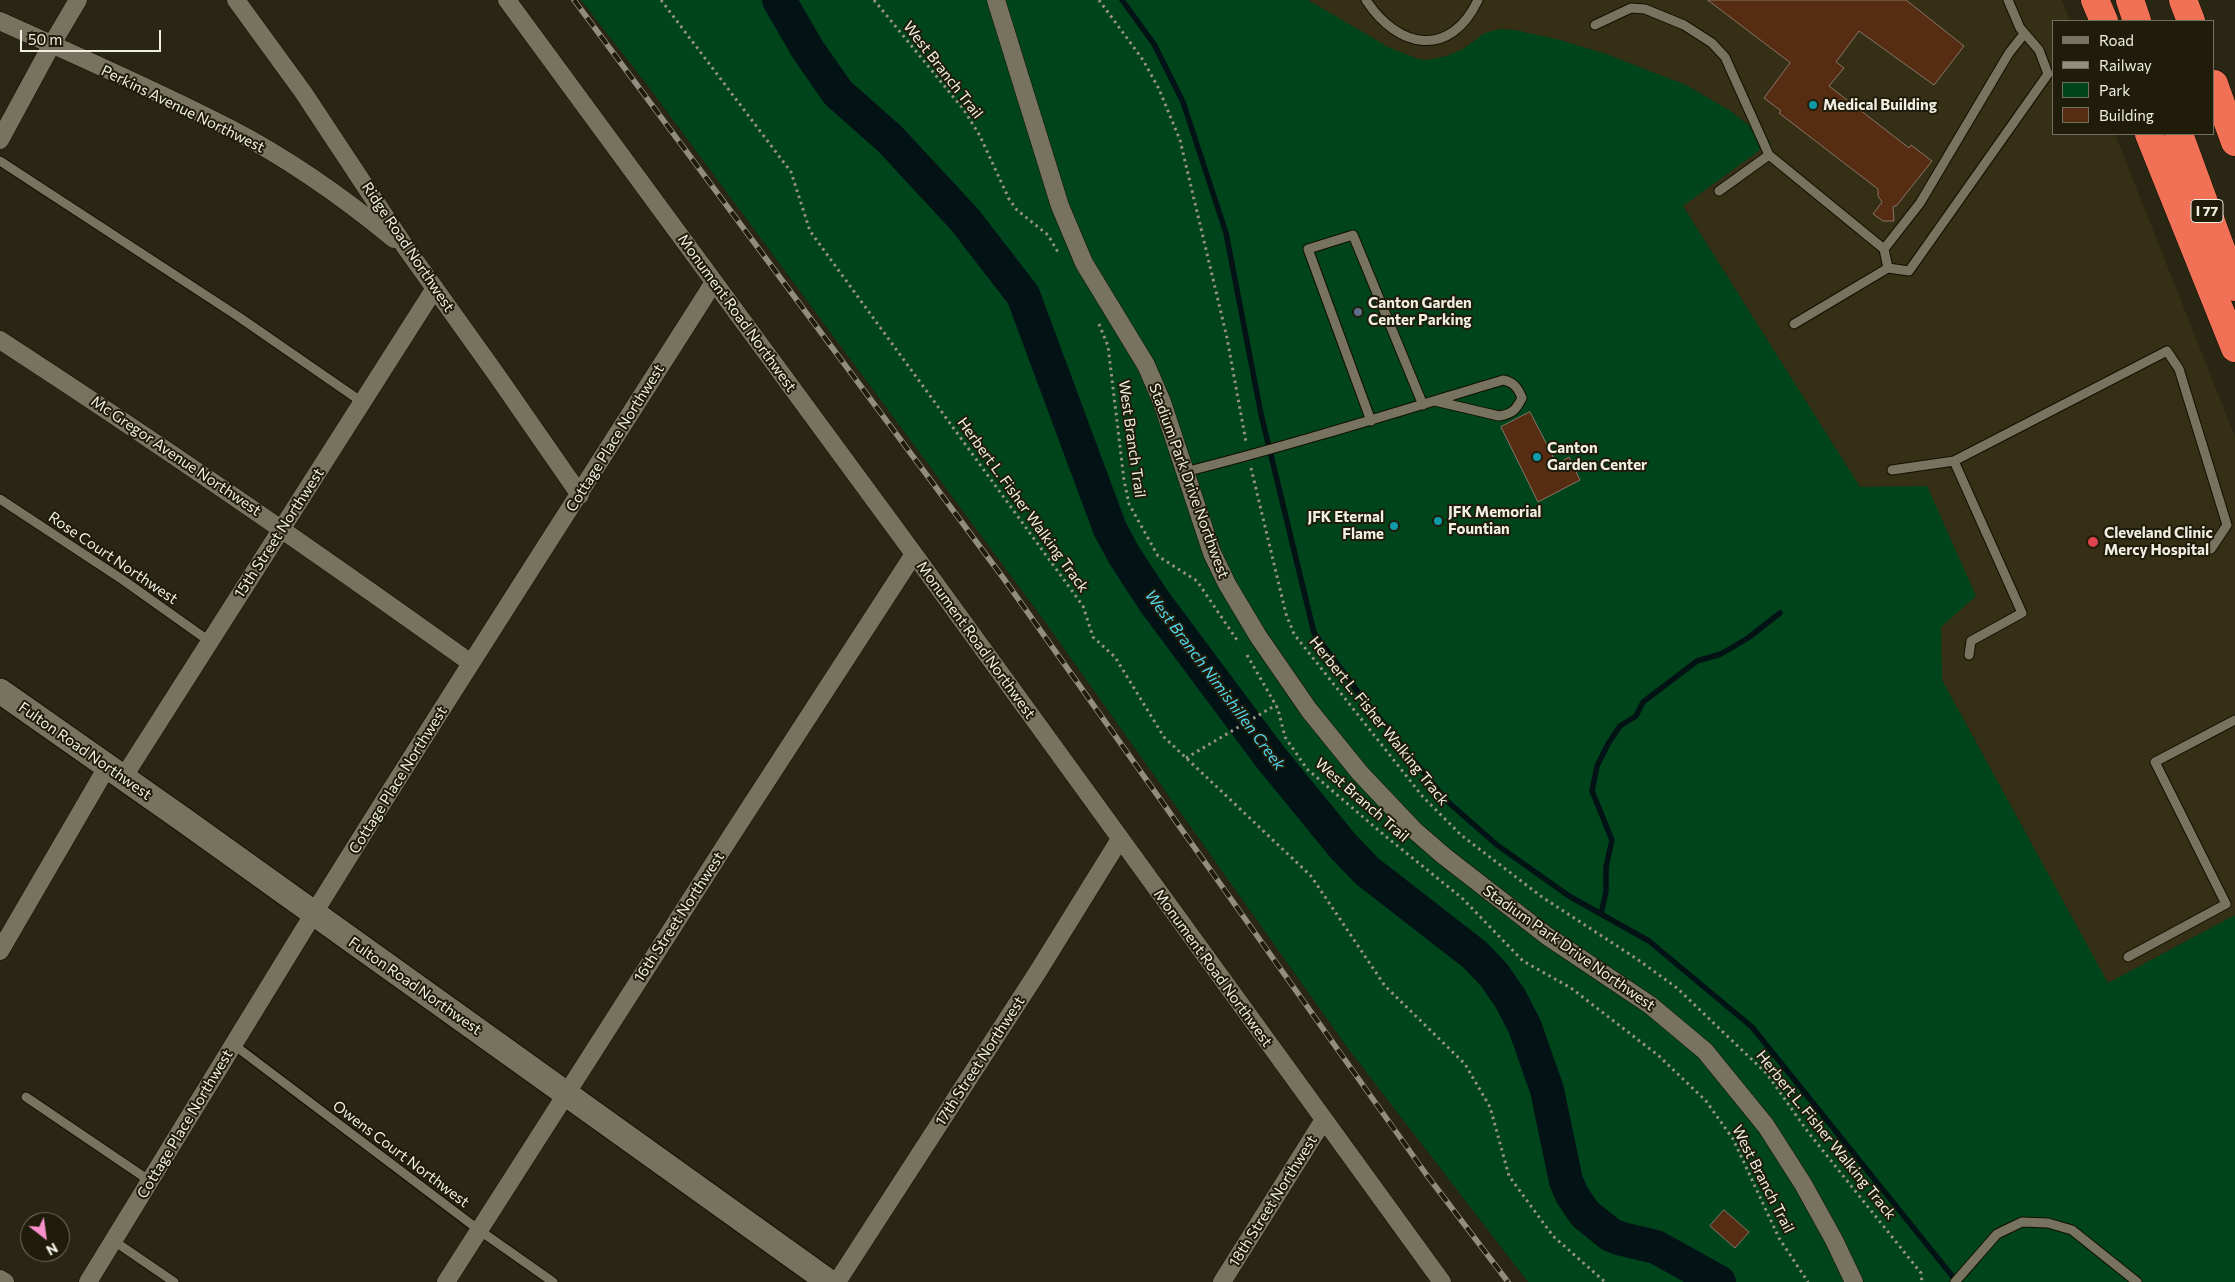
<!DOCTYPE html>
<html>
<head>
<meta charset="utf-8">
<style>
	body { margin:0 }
	#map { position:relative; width:2235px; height:1282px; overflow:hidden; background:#2a2614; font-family:Commissioner,sans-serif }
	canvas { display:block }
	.legend { position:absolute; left:2052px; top:20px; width:162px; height:115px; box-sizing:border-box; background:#201c0a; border:1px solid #747061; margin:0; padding:6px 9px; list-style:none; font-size:15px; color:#f1efe4 }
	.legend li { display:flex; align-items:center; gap:10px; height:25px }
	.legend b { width:25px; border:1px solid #747061 }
	.north { position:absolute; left:20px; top:1212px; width:50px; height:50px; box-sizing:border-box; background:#201c0a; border:1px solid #747061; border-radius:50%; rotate:150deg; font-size:14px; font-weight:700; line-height:20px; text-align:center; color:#f1efe4 }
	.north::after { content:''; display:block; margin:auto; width:18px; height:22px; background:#f890cb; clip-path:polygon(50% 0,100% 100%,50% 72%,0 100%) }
	.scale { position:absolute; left:20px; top:30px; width:141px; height:22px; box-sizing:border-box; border:2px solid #f1efe4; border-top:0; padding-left:6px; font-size:15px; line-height:18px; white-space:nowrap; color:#f1efe4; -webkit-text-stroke:4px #201c0a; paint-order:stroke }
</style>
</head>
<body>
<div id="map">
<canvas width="2235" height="1282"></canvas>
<ul class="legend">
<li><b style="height:6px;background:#77735e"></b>Road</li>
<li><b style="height:6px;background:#918e80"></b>Railway</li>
<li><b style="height:14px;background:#00441c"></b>Park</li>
<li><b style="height:14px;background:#562d12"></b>Building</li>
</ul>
<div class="north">N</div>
<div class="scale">50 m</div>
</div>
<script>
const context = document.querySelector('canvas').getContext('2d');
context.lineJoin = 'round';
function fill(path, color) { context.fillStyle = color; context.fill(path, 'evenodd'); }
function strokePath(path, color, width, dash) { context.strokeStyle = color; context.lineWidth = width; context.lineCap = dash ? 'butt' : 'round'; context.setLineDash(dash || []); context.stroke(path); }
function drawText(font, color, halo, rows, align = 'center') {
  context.font = font + ' Commissioner,sans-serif'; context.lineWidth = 4; context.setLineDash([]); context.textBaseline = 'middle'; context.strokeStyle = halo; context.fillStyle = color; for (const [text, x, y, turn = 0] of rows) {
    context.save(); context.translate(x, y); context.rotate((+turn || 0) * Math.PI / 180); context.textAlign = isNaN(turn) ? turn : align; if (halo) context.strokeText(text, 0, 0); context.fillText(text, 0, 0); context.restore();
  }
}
const built = new Path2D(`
	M1190 0H2062L2070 21H2054V134H2115L2235 437V915L2108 984 1942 680 1941 627 1860 488 1683 206Z`);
const green = new Path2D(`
	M581 0H1308L1388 47 1418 59 1427 60 1447 56 1463 49 1485 33 1500 29 1515 30 1560 40 1606 54 1686 85 1729 110 1771 142 1683 206 1860 487 1927 486 1976 596 1941 627 1942 680 2108 983 2235 915V1282H1528L1347 1047 1046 623 645 82Z`);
const stream = new Path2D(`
	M1122 0 1154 44 1183 102 1226 233 1261 414 1314 633 1358 692 1447 801 1497 845 1569 896 1649 941 1752 1027 1957 1282
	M1601 914 1606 892V867L1612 840 1592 791 1597 766 1608 744 1620 726 1636 716 1643 702 1676 677 1697 661 1721 654 1748 638 1780 613`);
const river = new Path2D(`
	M779 0 808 50 838 93 890 139 965 220 1023 295 1110 529 1124 555 1154 601 1271 758 1343 846 1367 871 1475 955 1494 975 1510 998 1525 1027 1547 1090 1566 1181 1572 1195 1585 1214 1611 1235 1622 1239 1656 1247 1719 1282`);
const building = new Path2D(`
	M1708 0H1906L1964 46 1934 85 1859 31 1836 62 1844 68 1829 86 1909 148 1911 145 1932 161 1897 205 1893 207 1894 221H1883L1873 214 1882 202 1878 196V189L1779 113 1781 111 1764 98 1790 63Z
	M1530 412 1557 464 1569 457 1580 480 1538 502 1501 427Z
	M1724 1210 1749 1232 1735 1248 1710 1226Z`);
const path = new Path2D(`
	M661 0 791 172 810 231 1083 606 1093 637 1115 657 1164 737 1311 876 1385 986 1465 1064 1490 1107 1509 1176 1553 1236 1605 1282
	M874 0 964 110 980 136 1009 199 1017 210 1048 235 1059 254
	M1099 0 1143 60 1159 89 1180 140 1227 338 1246 442
	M1099 324 1108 346 1124 480 1129 504 1158 556 1197 581 1239 643
	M1251 468 1286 614 1294 634 1423 797 1461 835 1542 897 1637 959 1677 988 1767 1074 1808 1132 1921 1273 1922 1282
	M1247 655 1278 709 1285 737 1307 769 1384 835 1462 898 1523 961 1571 988 1659 1056 1706 1101 1733 1139 1779 1238 1808 1282
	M1186 758 1276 705`);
const service = new Path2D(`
	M1366 0C1398 49 1450 59 1478 0
	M1595 25 1631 8 1645 9 1684 25 1712 43 1725 57 1769 155
	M0 161 239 317 362 402
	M1719 191 1769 155 1884 249
	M1888 268 1884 249 1920 203 2009 53 2024 34
	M1794 324 1888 268 1909 271 2048 74 2039 50 2020 28 2008 0
	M1371 421 1308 249 1353 235 1423 405
	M1954 461 2022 613 1971 641 1969 655
	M1892 470 1954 461 2167 351 2179 369 2227 525 2211 549
	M1185 472C1292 445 1397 412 1503 380 1514 382 1518 388 1522 398 1516 410 1512 414 1499 416L1435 401
	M0 499 123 580 209 641
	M2128 957 2226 904 2155 762 2235 720
	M234 1045 479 1230 553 1282
	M26 1097 150 1181
	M114 1241 174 1282
	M1955 1282 1997 1234 2022 1222 2048 1223 2072 1230 2137 1282`);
const minor = new Path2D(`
	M236 0 303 92 406 248 496 374 580 495
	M507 0 914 554 1442 1282
	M996 0 1060 206 1084 263 1146 365 1162 402 1212 553 1227 584 1258 636 1309 710 1360 773 1414 830 1444 856 1547 936 1650 1005 1705 1051 1766 1126 1803 1184 1834 1240 1854 1282
	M0 21C77 56 156 90 231 129 289 159 344 198 394 239
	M0 140 52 44 78 0
	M0 340C160 444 316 552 471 663
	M123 778 435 288
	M0 951 107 767
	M0 1279 5 1282
	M88 1282C164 1159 238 1035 314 913 445 701 581 492 714 282
	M446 1282 733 833 914 554
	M837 1282 1037 973 1120 839
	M1222 1282 1323 1121`);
const secondary = new Path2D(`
	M0 691 181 818 829 1282`);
const motorway = new Path2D(`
	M2095 0 2104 21
	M2130 0 2137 21
	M2183 0 2191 21
	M2214 84 2235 142
	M2149 134 2235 348
	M2179 134 2235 287`);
const rail = new Path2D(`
	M574 0 1004 579 1426 1174 1508 1282`);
const markers = [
	[1813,105,5,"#0f9aa8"],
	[1358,312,5,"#5c6f8a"],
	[1537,457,5,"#0f9aa8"],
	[1438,521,5,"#0f9aa8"],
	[1394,526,5,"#0f9aa8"],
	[2093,542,6,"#e0444e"]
];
const shields = [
	[2207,211,32]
];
const shieldNames = [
	["I 77",2207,211]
];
const streetNames = [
	["West Branch Trail",943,70,52],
	["Perkins Avenue Northwest",183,109,26],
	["Ridge Road Northwest",408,247,56],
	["Monument Road Northwest",737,313,54],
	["Cottage Place Northwest",615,438,-58],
	["West Branch Trail",1132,439,82],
	["Mc Gregor Avenue Northwest",176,456,34],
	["Stadium Park Drive Northwest",1189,481,70],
	["Herbert L. Fisher Walking Track",1023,505,54],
	["15th Street Northwest",279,533,-57],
	["Rose Court Northwest",113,558,34],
	["Monument Road Northwest",976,640,54],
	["Herbert L. Fisher Walking Track",1379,721,51],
	["Fulton Road Northwest",85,751,35],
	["Cottage Place Northwest",398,780,-58],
	["West Branch Trail",1362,800,41],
	["16th Street Northwest",679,917,-57],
	["Stadium Park Drive Northwest",1569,948,35],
	["Monument Road Northwest",1213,968,54],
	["Fulton Road Northwest",415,986,35],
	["17th Street Northwest",980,1061,-57],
	["Cottage Place Northwest",185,1124,-59],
	["Herbert L. Fisher Walking Track",1826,1135,51],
	["Owens Court Northwest",401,1154,37],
	["West Branch Trail",1763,1179,63],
	["18th Street Northwest",1273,1201,-58]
];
const poiNames = [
	["Medical Building",1823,105],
	["Canton Garden",1368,303],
	["Center Parking",1368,320],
	["Canton",1547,448],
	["Garden Center",1547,465],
	["JFK Memorial",1448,512],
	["Fountian",1448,529],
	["JFK Eternal",1384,517,"right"],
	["Flame",1384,534,"right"],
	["Cleveland Clinic",2104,533],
	["Mercy Hospital",2104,550]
];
const waterNames = [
	["West Branch Nimishillen Creek",1215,680,53]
];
fill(built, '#342f15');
fill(green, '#00441c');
strokePath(stream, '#031215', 5.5);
strokePath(river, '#031215', 34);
fill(building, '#562d12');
strokePath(building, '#887468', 1);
strokePath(service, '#120f01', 11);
strokePath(minor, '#120f01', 19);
strokePath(secondary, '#120f01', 27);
strokePath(motorway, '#120f01', 29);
strokePath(path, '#969385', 3, [2.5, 4]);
strokePath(service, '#77735e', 9);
strokePath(minor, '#77735e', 18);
strokePath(secondary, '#77735e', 25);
strokePath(motorway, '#f07155', 28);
strokePath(rail, '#918e80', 5.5);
strokePath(rail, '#201c0a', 4, [11]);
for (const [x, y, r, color] of markers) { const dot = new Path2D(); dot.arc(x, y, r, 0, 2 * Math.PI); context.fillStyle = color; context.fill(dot); strokePath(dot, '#201c0a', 2); }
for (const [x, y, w] of shields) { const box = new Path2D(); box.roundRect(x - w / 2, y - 11.5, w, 23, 4); context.fillStyle = '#201c0a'; context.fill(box); strokePath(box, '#f1efe4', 1); }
drawText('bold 14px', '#f1efe4', null, shieldNames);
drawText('15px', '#f1efe4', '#201c0a', streetNames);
drawText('bold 15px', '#f1efe4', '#201c0a', poiNames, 'left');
drawText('italic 16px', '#51d6ee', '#201c0a', waterNames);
</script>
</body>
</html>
